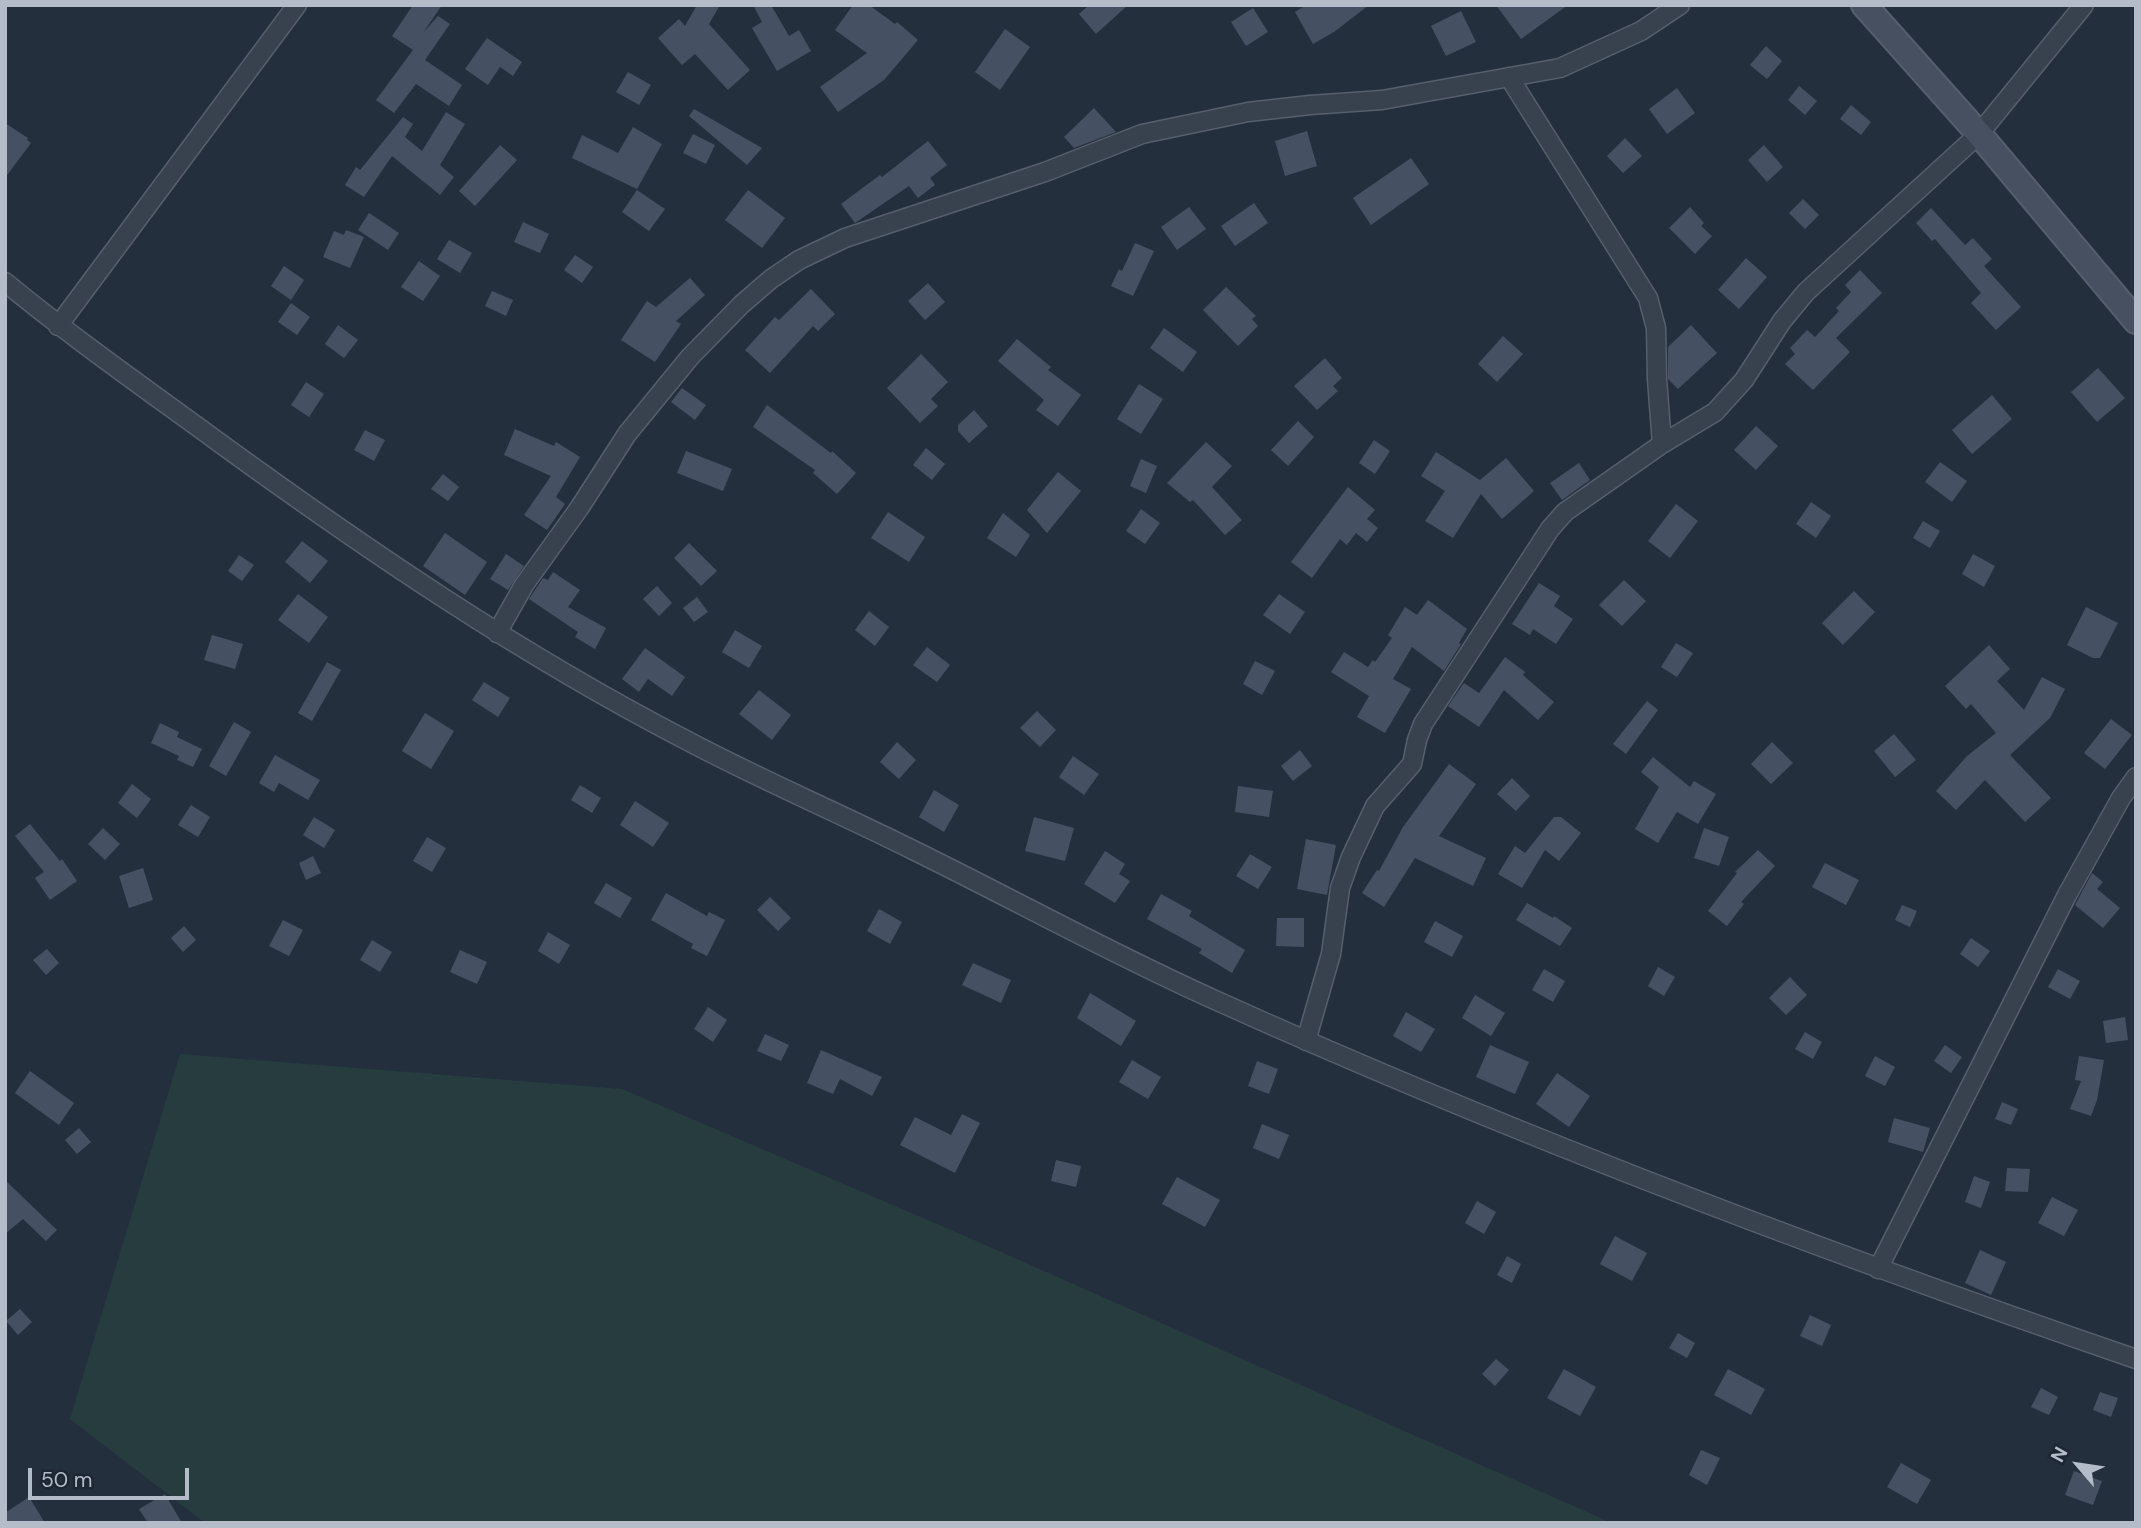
<!DOCTYPE html>
<html>
<head>
<meta charset="utf-8">
<style>
	body { margin:0 }
	#map { position:relative; width:2141px; height:1528px; overflow:hidden; background:#242f3e; font-family:"DM Sans",sans-serif }
	canvas { display:block }
	.frame { position:absolute; inset:0; border:7px solid #b4bcc9; pointer-events:none }
	.north { position:absolute; left:2043px; top:1430px; width:70px; height:70px; -webkit-text-stroke:5px #1d2633; paint-order:stroke; rotate:299deg; font-size:19px; font-weight:700; line-height:28px; text-align:center; color:#b4bcc9 }
	.north::after { content:''; display:block; margin:auto; width:24px; height:32px; background:#b4bcc9; clip-path:polygon(50% 0,100% 100%,50% 72%,0 100%) }
	.scale { position:absolute; left:28px; top:1468px; width:161px; height:32px; box-sizing:border-box; border:4px solid #b4bcc9; border-top:0; padding-left:9px; font-size:21px; line-height:24px; white-space:nowrap; color:#b4bcc9; -webkit-text-stroke:5px #1d2633; paint-order:stroke }
</style>
</head>
<body>
<div id="map">
<canvas width="2141" height="1528"></canvas>
<div class="frame"></div>
<div class="north">N</div>
<div class="scale">50 m</div>
</div>
<script>
const context = document.querySelector('canvas').getContext('2d');
context.lineJoin = 'round';
function fill(path, color) { context.fillStyle = color; context.fill(path, 'evenodd'); }
function strokePath(path, color, width, dash) { context.strokeStyle = color; context.lineWidth = width; context.lineCap = dash ? 'butt' : 'round'; context.setLineDash(dash || []); context.stroke(path); }
const green = new Path2D(`
	M180 1054 622 1089 965 1236 1612 1523H205L70 1419Z`);
const building = new Path2D(`
	M413 5H442L423 33 438 16 450 24 425 60 462 85 449 106 416 84 394 113 376 100 413 50 392 36Z
	M697 5H720L709 24 750 70 728 90 695 54 682 65 658 38 679 19 685 26Z
	M753 5H771L789 36 799 30 811 51 777 71 752 28 762 22Z
	M853 5H869L895 24 897 22 918 40 884 80 838 112 820 87 867 53 835 30Z
	M1089 5H1128L1096 34 1079 14Z
	M1306 5H1369L1334 32 1313 44 1295 12Z
	M1496 5H1568L1521 39Z
	M1253 8 1268 32 1246 46 1231 22Z
	M1461 11 1476 42 1446 56 1431 26Z
	M1005 29 1030 47 1000 90 975 72Z
	M487 38 522 62 513 76 500 67 488 85 465 69Z
	M1766 46 1782 61 1767 79 1750 65Z
	M628 72 651 85 639 105 616 92Z
	M1799 86 1817 101 1805 115 1788 100Z
	M1677 88 1695 113 1667 134 1649 109Z
	M1851 105 1871 122 1861 135 1840 119Z
	M1094 108 1116 132 1074 148 1064 137Z
	M694 109 762 148 747 165 689 116Z
	M446 112 465 124 440 165 454 177 440 195 392 156 364 197 345 185 356 167 360 170 403 117 413 124 405 137 422 151Z
	M5 123 28 138 27 140 31 143 5 178Z
	M633 127 662 144 637 189 572 158 582 135 618 153Z
	M1307 131 1317 166 1285 176 1275 141Z
	M693 134 715 145 706 164 683 153Z
	M1625 138 1642 156 1623 173 1607 156Z
	M928 141 947 165 930 178 935 185 918 198 909 186 855 223 841 204 880 175 882 177Z
	M500 145 517 160 475 206 459 191Z
	M1764 145 1783 167 1767 182 1748 160Z
	M1411 158 1429 184 1371 225 1353 198Z
	M637 190 665 209 649 231 622 212Z
	M748 190 785 218 762 248 725 220Z
	M1803 199 1819 215 1805 229 1789 213Z
	M1254 203 1268 223 1235 246 1221 226Z
	M1189 207 1206 229 1177 250 1161 227Z
	M1690 207 1704 223 1701 226 1712 236 1695 254 1669 228Z
	M1931 208 1965 245 1973 238 1992 259 1984 266 2021 307 1996 330 1971 303 1981 293 1935 239 1932 241 1916 223Z
	M369 213 399 233 388 250 358 230Z
	M523 222 549 234 540 253 514 242Z
	M346 230 364 237 350 268 323 257 334 231 344 235Z
	M449 240 472 253 460 273 437 259Z
	M1135 243 1154 251 1133 296 1111 286 1119 269 1122 271Z
	M575 255 593 267 582 283 564 270Z
	M1746 258 1767 277 1739 309 1718 290Z
	M419 261 440 276 423 301 401 287Z
	M284 266 304 280 291 300 271 286Z
	M1860 270 1882 293 1836 338 1850 352 1813 390 1785 364 1795 354 1790 348 1807 330 1815 337 1839 311 1836 308 1851 292 1845 285Z
	M690 278 705 295 676 321 681 324 655 362 621 340 647 301 656 307Z
	M928 283 945 302 925 320 908 301Z
	M1226 287 1256 316 1252 319 1258 326 1238 346 1203 310Z
	M811 289 835 314 818 331 813 326 770 373 745 350 775 317 779 320Z
	M492 291 513 300 506 316 485 306Z
	M291 303 310 317 297 335 278 322Z
	M338 325 358 340 344 358 325 344Z
	M1691 325 1717 353 1678 389 1668 379V347Z
	M1164 328 1197 352 1183 372 1150 348Z
	M1503 336 1523 354 1497 382 1478 364Z
	M1017 339 1051 367 1048 370 1081 395 1058 426 1036 410 1044 400 998 361Z
	M921 354 948 382 931 399 938 406 920 423 887 388Z
	M1325 358 1342 378 1333 386 1338 391 1317 410 1294 386Z
	M2098 368 2125 398 2097 422 2071 392Z
	M306 382 324 394 309 417 291 405Z
	M1139 384 1163 399 1141 434 1117 419Z
	M682 388 706 405 695 420 671 402Z
	M1992 395 2012 419 1972 454 1952 430Z
	M767 405 831 453 832 451 856 473 837 494 813 473 815 470 753 427Z
	M974 410 988 426 969 443 958 431V425Z
	M1298 421 1314 437 1288 466 1271 450Z
	M1756 426 1778 446 1756 470 1734 450Z
	M515 429 554 446 556 442 580 457 556 497 565 504 547 530 524 515 551 476 504 455Z
	M365 430 385 440 374 461 354 450Z
	M1374 440 1390 451 1375 474 1359 463Z
	M1206 442 1232 466 1212 487 1242 520 1225 535 1193 500 1190 502 1167 483Z
	M926 448 945 464 932 480 913 465Z
	M686 451 732 469 723 491 677 473Z
	M1436 452 1480 480 1506 458 1534 491 1502 519 1481 494 1453 538 1425 521 1445 491 1421 476Z
	M1141 459 1157 466 1146 493 1130 486Z
	M1940 462 1967 481 1952 502 1925 482Z
	M1579 463 1590 480 1562 500 1550 483Z
	M1058 472 1081 491 1047 533 1027 510Z
	M443 474 459 487 448 501 431 489Z
	M1348 487 1375 510 1367 519 1378 528 1367 542 1356 533 1347 545 1340 539 1312 578 1291 562Z
	M1811 502 1831 516 1816 538 1796 524Z
	M1676 504 1698 521 1670 558 1648 541Z
	M1141 509 1160 523 1145 544 1126 531Z
	M888 512 925 537 909 562 871 538Z
	M1003 513 1030 535 1016 557 987 538Z
	M1923 521 1940 531 1930 548 1913 538Z
	M445 533 487 562 465 595 423 566Z
	M302 541 328 561 310 583 285 562Z
	M689 543 717 571 701 586 674 558Z
	M506 554 524 566 508 590 490 579Z
	M1973 554 1995 566 1984 587 1962 574Z
	M239 555 254 565 242 581 228 571Z
	M553 572 580 590 568 607 606 628 595 649 575 637 578 632 529 599 543 578 548 580Z
	M1624 580 1646 601 1622 626 1599 605Z
	M1539 583 1560 596 1554 606 1573 619 1556 644 1533 629 1530 635 1512 624Z
	M657 586 672 603 659 616 643 599Z
	M1854 591 1875 612 1843 645 1822 623Z
	M298 594 328 617 309 643 278 620Z
	M1279 594 1305 612 1290 634 1263 615Z
	M697 597 708 612 694 622 683 608Z
	M1428 600 1467 629 1459 643 1461 644 1444 671 1412 647 1393 679 1411 689 1385 733 1357 717 1369 696 1331 672 1344 652 1368 667 1373 660 1375 662 1392 638 1388 635 1405 607 1417 615Z
	M2086 607 2118 623 2100 658H2093L2067 645Z
	M869 611 889 627 875 646 855 630Z
	M735 630 762 646 749 668 722 652Z
	M212 635 243 644 235 669 204 660Z
	M1676 643 1693 653 1677 677 1661 667Z
	M1989 645 2010 669 1997 681 2024 710 2042 677 2065 689 2050 718 2010 755 2051 798 2025 822 1985 780 1956 810 1936 791 1967 756 1996 733 1971 704 1966 709 1945 686Z
	M927 647 950 665 937 682 913 665Z
	M645 648 685 677 672 696 648 679 639 692 622 679Z
	M1505 657 1525 672 1523 675 1554 702 1538 720 1504 690 1479 727 1448 706 1464 683 1479 693Z
	M1255 661 1275 671 1262 695 1243 684Z
	M327 662 341 670 312 721 298 713Z
	M484 682 510 698 498 717 472 700Z
	M759 690 791 715 772 740 739 714Z
	M1647 701 1658 710 1626 754 1613 744Z
	M1037 711 1056 730 1040 747 1020 728Z
	M425 713 454 731 431 769 402 751Z
	M2111 719 2132 735 2105 769 2084 753Z
	M234 722 251 732 226 776 209 766Z
	M160 723 179 732 177 737 202 749 193 767 177 760 179 756 151 743Z
	M1894 734 1916 760 1895 777 1874 751Z
	M897 742 916 760 899 779 880 762Z
	M1772 742 1793 763 1771 784 1751 764Z
	M1300 750 1312 766 1293 781 1281 766Z
	M275 755 320 780 308 800 279 783 274 792 259 783Z
	M1073 756 1099 774 1084 795 1059 777Z
	M1653 757 1690 787 1694 781 1716 794 1698 824 1677 812 1658 843 1635 829 1659 787 1641 772Z
	M1449 764 1476 784 1439 836 1486 858 1473 886 1415 858 1384 907 1362 893 1377 870 1379 871 1403 827Z
	M1512 778 1530 796 1516 811 1497 794Z
	M132 784 151 799 137 818 118 803Z
	M580 785 601 798 592 813 571 800Z
	M1238 786 1273 791 1269 817 1235 812Z
	M934 790 959 805 944 832 919 817Z
	M635 801 669 823 653 847 620 825Z
	M191 805 210 817 198 837 178 825Z
	M314 817 335 830 324 848 303 835Z
	M1034 817 1074 828 1065 861 1025 851Z
	M1554 817H1561L1581 833 1559 861 1545 850 1522 888 1498 874 1515 846 1525 853Z
	M30 824 60 861 62 859 77 881 50 900 35 878 44 872 15 836Z
	M103 828 120 844 105 860 88 844Z
	M1704 828 1729 837 1719 866 1694 858Z
	M427 837 446 848 432 872 413 861Z
	M1306 839 1336 845 1327 895 1297 889Z
	M1758 850 1775 866 1741 902 1744 904 1727 926 1708 911 1737 873 1735 872Z
	M1105 851 1125 864 1119 874 1130 881 1115 903 1084 884Z
	M1250 854 1272 867 1258 889 1236 876Z
	M313 856 321 873 306 880 299 863Z
	M1825 863 1859 880 1846 905 1812 887Z
	M143 868 153 900 129 908 119 876Z
	M2092 873 2103 882 2097 889 2120 908 2103 928 2075 905Z
	M606 883 632 898 620 918 594 903Z
	M666 893 707 916 709 912 725 920 707 956 691 948 693 944 651 920Z
	M1161 894 1192 911 1189 916 1245 950 1232 973 1199 953 1202 949 1147 919Z
	M770 897 791 918 778 931 757 910Z
	M1527 903 1553 918 1554 916 1572 928 1560 946 1516 920Z
	M1902 905 1917 911 1910 927 1895 920Z
	M879 909 902 922 890 944 867 931Z
	M1277 918H1304V947L1276 946Z
	M283 920 303 930 289 956 269 946Z
	M1435 921 1463 936 1452 957 1424 942Z
	M184 926 196 940 183 952 171 938Z
	M548 932 570 945 559 964 538 951Z
	M1971 938 1990 951 1978 967 1960 954Z
	M372 940 392 952 380 972 360 960Z
	M47 949 59 963 46 975 33 960Z
	M460 950 487 962 477 984 450 972Z
	M973 963 1011 980 1001 1003 962 985Z
	M1658 967 1675 977 1664 996 1648 986Z
	M1544 969 1565 981 1553 1002 1532 990Z
	M2058 969 2080 981 2070 999 2048 987Z
	M1790 977 1807 995 1786 1015 1769 998Z
	M1090 993 1136 1021 1121 1046 1077 1018Z
	M1475 995 1505 1013 1491 1036 1462 1018Z
	M708 1007 727 1020 713 1042 694 1029Z
	M1406 1012 1435 1029 1421 1052 1393 1036Z
	M2125 1017 2128 1040 2106 1043 2103 1021Z
	M1805 1032 1822 1042 1813 1059 1795 1049Z
	M765 1034 789 1045 781 1061 757 1051Z
	M1490 1045 1529 1062 1515 1094 1476 1077Z
	M1945 1045 1962 1057 1951 1073 1934 1061Z
	M821 1050 882 1077 872 1096 840 1079 833 1094 807 1083Z
	M1875 1056 1895 1067 1885 1086 1865 1076Z
	M2079 1056 2104 1060 2097 1100 2091 1116 2070 1109 2081 1081 2075 1080Z
	M1132 1060 1161 1077 1148 1099 1119 1082Z
	M1257 1061 1278 1069 1269 1094 1248 1086Z
	M30 1071 74 1103 59 1125 15 1093Z
	M1557 1073 1590 1096 1569 1127 1536 1104Z
	M2002 1102 2018 1109 2011 1125 1995 1119Z
	M962 1114 980 1123 955 1173 900 1145 915 1117 951 1135Z
	M1894 1118 1930 1128 1923 1152 1888 1142Z
	M1262 1124 1289 1135 1279 1159 1253 1148Z
	M79 1128 91 1142 77 1154 65 1140Z
	M1056 1160 1081 1166 1076 1187 1051 1181Z
	M2007 1168 2030 1169 2028 1192 2005 1191Z
	M1974 1176 1990 1182 1981 1208 1965 1202Z
	M1177 1177 1220 1200 1205 1227 1162 1204Z
	M5 1180 57 1230 46 1241 23 1219 5 1234Z
	M2052 1197 2078 1210 2064 1236 2038 1223Z
	M1477 1201 1496 1212 1484 1234 1465 1223Z
	M1615 1236 1647 1253 1632 1281 1600 1264Z
	M1980 1250 2006 1262 1991 1295 1965 1283Z
	M1507 1256 1521 1264 1512 1283 1497 1275Z
	M20 1309 32 1322 18 1335 6 1321Z
	M1810 1315 1831 1325 1822 1346 1800 1336Z
	M1678 1333 1695 1343 1687 1358 1669 1348Z
	M1496 1359 1509 1370 1495 1386 1482 1374Z
	M1564 1369 1596 1387 1580 1416 1547 1398Z
	M1728 1369 1765 1389 1751 1415 1714 1395Z
	M2041 1388 2058 1397 2049 1415 2031 1407Z
	M2100 1392 2118 1398 2111 1417 2093 1410Z
	M1701 1450 1720 1458 1707 1485 1689 1475Z
	M1901 1463 1931 1480 1917 1504 1887 1487Z
	M2074 1471 2102 1481 2093 1505 2065 1495Z
	M165 1494 182 1523H148L139 1509Z
	M29 1497 45 1523H5V1513Z`);
const minor = new Path2D(`
	M1509 77 1648 298 1656 328 1657 379 1662 444
	M5 282C73 338 146 389 217 441 367 550 520 654 684 739 759 779 837 812 913 850 1013 899 1112 954 1215 1000 1516 1136 1824 1252 2136 1359
	M58 326 297 5
	M497 633 524 585 580 507 627 434 690 357 742 304 771 279 799 260 845 238 1045 172 1142 134 1248 112 1310 105 1382 100 1560 68 1641 31 1680 5
	M1306 1041 1331 954 1340 888 1351 857 1375 806 1412 764 1417 740 1423 724 1550 529 1565 512 1662 444 1715 412 1744 380 1782 321 1806 292 1979 134 2084 5
	M1878 1269 2067 895 2121 798 2136 777`);
const secondary = new Path2D(`
	M1864 5 1979 134 2136 321`);
fill(green, '#263c3f');
fill(building, '#455162');
strokePath(minor, '#565f6c', 21);
strokePath(secondary, '#565f6c', 28);
strokePath(minor, '#38414e', 18);
strokePath(secondary, '#465061', 24);
</script>
</body>
</html>
